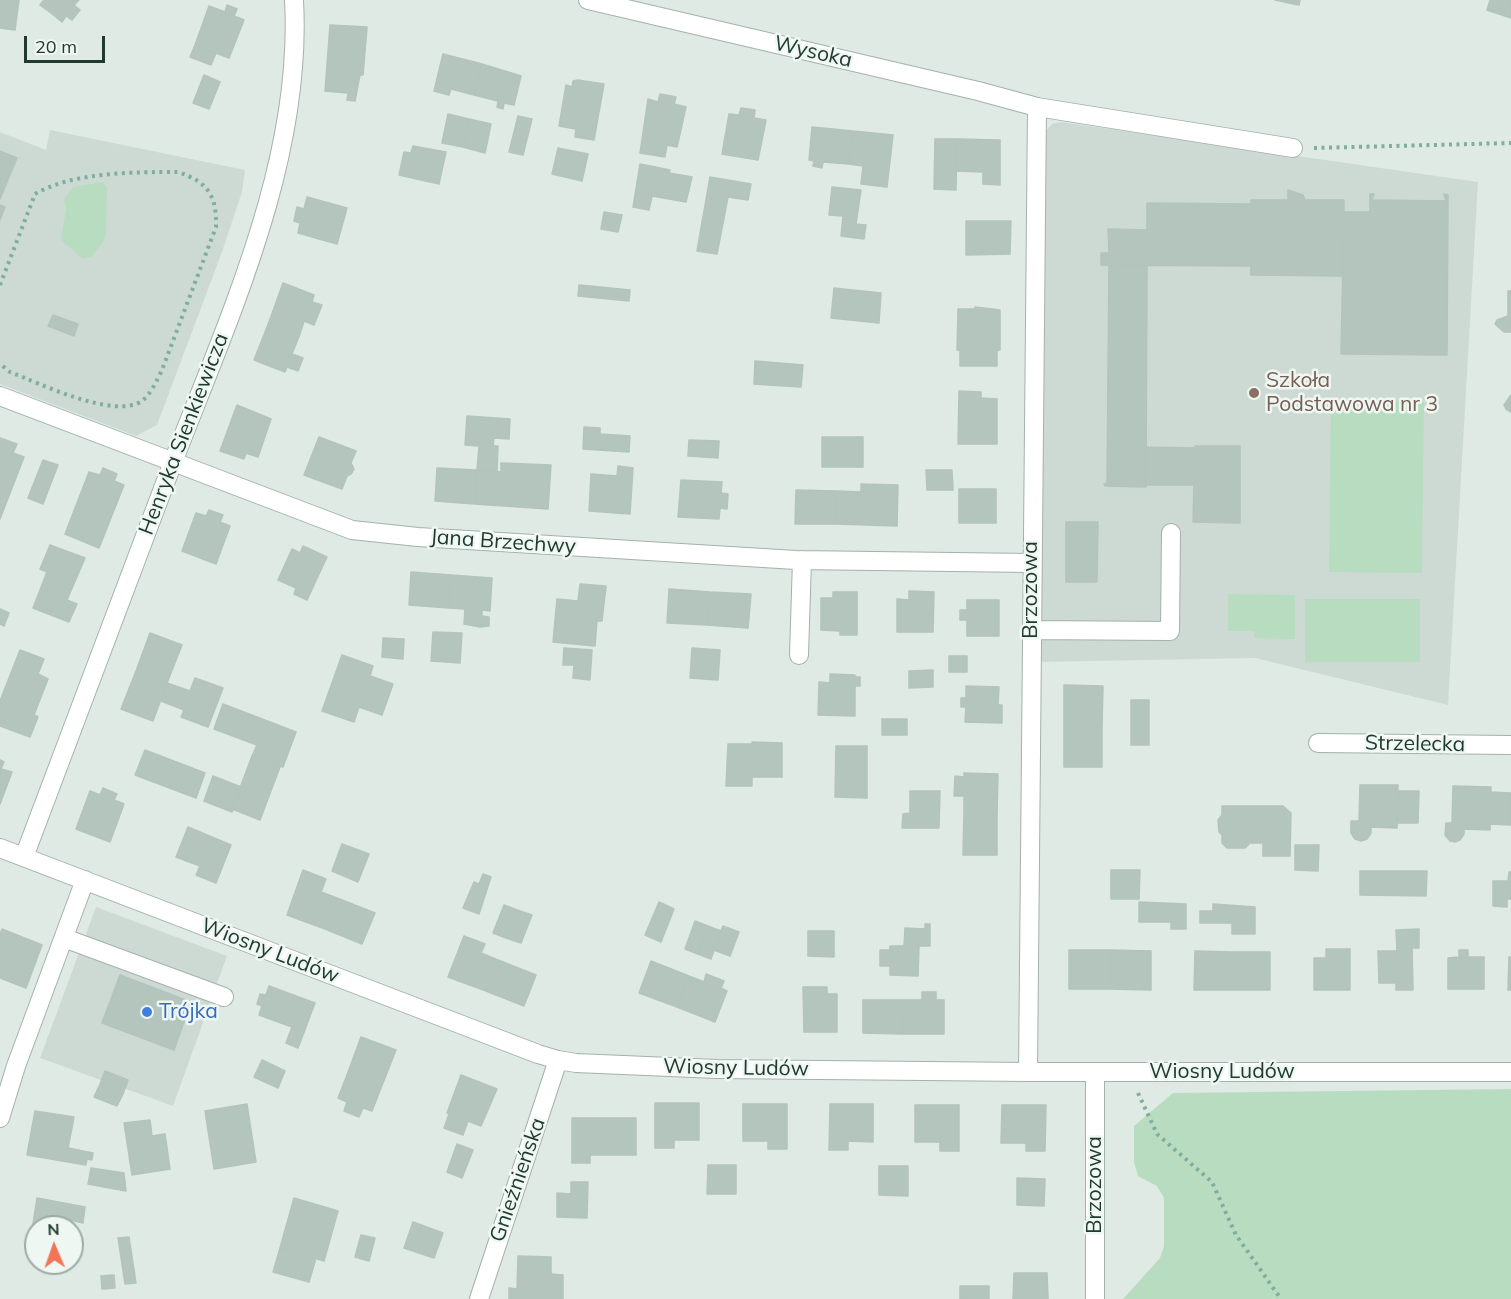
<!DOCTYPE html>
<html>
<head>
<meta charset="utf-8">
<style>
	body { margin:0 }
	#map { position:relative; width:1511px; height:1299px; overflow:hidden; background:#dfeae5; font-family:Mulish,sans-serif }
	canvas { display:block }
	.north { position:absolute; left:24px; top:1215px; width:60px; height:60px; box-sizing:border-box; background:#eff7f3; border:2px solid #9caba6; border-radius:50%; rotate:358deg; font-size:16px; font-weight:700; line-height:24px; text-align:center; color:#203a32 }
	.north::after { content:''; display:block; margin:auto; width:21px; height:27px; background:#f17556; clip-path:polygon(50% 0,100% 100%,50% 72%,0 100%) }
	.scale { position:absolute; left:24px; top:36px; width:81px; height:27px; box-sizing:border-box; border:3px solid #203a32; border-top:0; padding-left:8px; font-size:18px; line-height:21px; white-space:nowrap; color:#203a32; -webkit-text-stroke:4px #eff7f3; paint-order:stroke }
</style>
</head>
<body>
<div id="map">
<canvas width="1511" height="1299"></canvas>
<div class="north">N</div>
<div class="scale">20 m</div>
</div>
<script>
const context = document.querySelector('canvas').getContext('2d');
context.lineJoin = 'round';
function fill(path, color) { context.fillStyle = color; context.fill(path, 'evenodd'); }
function strokePath(path, color, width, dash) { context.strokeStyle = color; context.lineWidth = width; context.lineCap = dash ? 'butt' : 'round'; context.setLineDash(dash || []); context.stroke(path); }
function drawText(font, color, halo, rows, align = 'center') {
  context.font = font + ' Mulish,sans-serif'; context.lineWidth = 5; context.setLineDash([]); context.textBaseline = 'middle'; context.strokeStyle = halo; context.fillStyle = color; for (const [text, x, y, turn = 0] of rows) {
    context.save(); context.translate(x, y); context.rotate((+turn || 0) * Math.PI / 180); context.textAlign = isNaN(turn) ? turn : align; if (halo) context.strokeText(text, 0, 0); context.fillText(text, 0, 0); context.restore();
  }
}
const built = new Path2D(`
	M1061 122 1478 182 1448 705 1255 658 1039 662 1045 132 1052 124Z
	M50 130 245 170 242 192 222 252 157 425 136 436 0 384V132L46 150Z
	M96 907 227 956 173 1106 40 1058Z`);
const green = new Path2D(`
	M103 182 107 187 106 233 103 242 91 257 83 259 61 240 66 209 64 199 73 187Z
	M1331 400 1424 401 1422 573 1329 572Z
	M1228 594 1295 595V639L1254 638V631H1228Z
	M1305 599H1420V662H1305Z
	M1511 1089V1299H1123L1160 1258 1164 1246V1198L1157 1186 1138 1176 1134 1162V1126L1173 1093Z`);
const building = new Path2D(`
	M0 0H19L15 30 0 28Z
	M44 0H61L51 13 40 5Z
	M61 0H79L74 5 80 10 72 20 66 16 62 22 51 13Z
	M1275 0H1300L1299 5Z
	M1490 0H1511V18L1487 10Z
	M227 5 237 9 234 16 244 20 229 58 195 45 209 6 225 12Z
	M330 25 367 27 363 75H360L355 101 347 100 348 93 325 91Z
	M195 45 216 53 211 65 190 57Z
	M443 54 482 64 474 95 451 89 449 95 434 91Z
	M482 64 521 76 514 105 504 103 503 109 497 107 498 101 474 95Z
	M204 75 220 82 209 109 193 103Z
	M578 80 604 84 594 140 575 137 576 129 559 126 566 85 572 87 573 81Z
	M660 94 676 97 674 104 686 107 677 147 667 145 665 157 640 153 648 99 658 102Z
	M741 108 755 110 754 118 766 120 758 160 722 154 729 114 739 115Z
	M448 114 469 119 463 147 442 143Z
	M518 116 532 119 523 155 509 152Z
	M469 119 491 124 485 153 463 147Z
	M812 127 853 131 849 164 823 162 822 168 813 166 814 161 809 160Z
	M853 131 893 135 887 187 861 184 863 166 849 164Z
	M935 139H957L956 190 934 189Z
	M957 139 1000 140V185L983 184V172L956 171Z
	M413 146 446 152 439 184 399 175 404 152 411 153Z
	M558 148 588 154 582 181 552 174Z
	M0 151 17 158 0 199Z
	M640 164 670 170 669 173 692 177 686 202 652 196 649 210 633 207Z
	M710 177 751 184 748 200 728 197 717 254 697 251Z
	M832 187 861 190 856 224 866 225 864 239 841 236 843 216 829 215Z
	M1288 190 1303 195 1305 200H1344L1343 276 1251 275V200H1288Z
	M1370 194H1374L1372 200 1446 201 1444 194 1448 195 1447 355 1341 354 1344 212H1370Z
	M307 197 347 208 337 244 298 233 300 223 294 221 297 207 304 209Z
	M1147 203 1251 204V266L1101 265V253H1109L1108 229 1147 230Z
	M0 205 5 207 0 220Z
	M604 212 622 215 618 232 601 229Z
	M966 221H1011L1010 254 966 255Z
	M1109 265 1147 266 1146 487 1105 486 1104 484H1107Z
	M283 283 314 295 312 302 322 305 314 325 304 321 300 334 269 322Z
	M579 285 630 290 629 301 578 296Z
	M834 288 881 293 879 323 831 318Z
	M1508 291H1511V332H1504L1495 324 1497 320 1508 316Z
	M975 307 1000 310V350H997V366H960V350H957L958 309H975Z
	M53 315 78 324 74 336 48 326Z
	M269 322 300 334 292 354 303 358 298 371 287 367 285 372 254 360Z
	M755 361 803 365 801 387 754 384Z
	M959 391 981 392V398L997 399V444H958Z
	M1511 395V412L1506 409 1504 405Z
	M237 405 271 419 258 457 246 453 244 459 220 451Z
	M467 416 510 419 509 439 494 438 493 446H498L497 471 477 470 479 446 465 445Z
	M584 427 600 428V434L630 436 629 452 583 449Z
	M319 437 356 451 351 463 354 469 351 474 347 476 342 489 304 475Z
	M822 437H863V467H822Z
	M0 438 17 444 13 453 24 457 0 519Z
	M689 440 719 441 718 458 688 456Z
	M1195 446H1240V523L1193 522Z
	M1146 447 1195 448 1194 485H1145Z
	M43 460 58 465 43 504 28 498Z
	M501 463 551 465 548 509 475 504 477 470 501 472Z
	M618 466 633 468 630 514 589 511 591 474 617 476Z
	M103 468 117 474 114 481 124 485 99 548 65 534 89 472 100 475Z
	M437 468 477 470 475 504 435 501Z
	M926 470H952L953 490H927Z
	M681 480 722 482 721 493 728 494 727 509 720 508 719 519 678 517Z
	M861 484 898 485 897 526 836 524V491L861 492Z
	M959 489H996V523H959Z
	M796 490 836 491V524H795Z
	M209 510 223 515 220 522 230 526 216 564 182 551 196 513 206 516Z
	M1066 522H1098L1097 582H1066Z
	M50 545 85 558 67 600 77 604 69 622 33 608 47 572 40 569Z
	M303 546 327 557 307 600 294 594 296 588 278 580 292 549 300 553Z
	M411 572 451 575 449 608 409 605Z
	M451 575 492 578 490 611 482 610V616L489 617V626L480 627 464 624 465 609 449 608Z
	M580 584 606 586 602 621H597L595 646 553 642 557 599 578 601Z
	M669 589 710 592 707 625 667 623Z
	M909 591 934 592 933 632H897V599L909 600Z
	M710 592 751 594 748 628 707 625Z
	M833 592H857V635H840V631L821 630V598H833Z
	M967 600H999V636H967V620H960V610H967Z
	M0 609 9 613 4 626 0 624Z
	M433 632 462 633 460 663 431 661Z
	M150 633 182 645 167 683 136 671Z
	M383 638 404 639 403 659 382 657Z
	M564 648 592 650 590 680 573 678 574 665H563Z
	M692 648 720 650 718 680 690 678Z
	M20 650 44 659 38 674 48 679 34 715 38 717 30 737 0 726V701Z
	M342 655 373 666 370 676 393 684 382 715 359 707 354 722 322 711Z
	M949 656H967V672H949Z
	M933 670V687L909 688V671Z
	M136 671 167 683 153 721 121 709Z
	M830 674 855 675V677H860V686H855V716L818 715 819 682 830 683Z
	M195 678 223 688 208 727 181 717 184 710 161 701 167 683 190 691Z
	M1064 685 1103 686 1102 726H1064Z
	M966 686 999 687 998 705H1002V723L965 722 966 707H961V698H966Z
	M1131 700H1149V745H1131Z
	M223 704 296 732 283 767 252 756 257 745 214 729Z
	M882 719H907V735H882Z
	M1064 726H1102V767H1064Z
	M752 742 782 743V777H752V786H726L728 744H752Z
	M836 746H867V798L835 797Z
	M145 750 205 773 196 798 135 775Z
	M252 756 280 767 260 820 232 809Z
	M0 760 4 762 1 769 12 772 0 804Z
	M964 773 998 774 997 814H964V796H954L955 776 964 777Z
	M213 776 241 787 232 812 204 801Z
	M1360 785H1398L1397 828 1371 827V833L1367 839 1361 841 1355 839 1351 833V821H1359Z
	M1453 786 1491 787 1490 830 1464 829V834L1460 840 1455 842 1450 841 1445 835 1446 823H1452Z
	M103 788 117 794 114 800 124 804 110 842 76 829 90 791 100 795Z
	M910 791H940L939 828H902L903 814 910 813Z
	M1398 791H1419L1418 823H1397Z
	M1491 792 1511 793V825L1490 824Z
	M1222 806H1283L1291 813 1290 856H1263V843H1250L1245 848H1227L1222 843V835L1219 832 1218 820 1222 815Z
	M964 814H997V855H963Z
	M188 827 231 845 216 883 196 875 200 866 176 857Z
	M342 844 369 854 358 882 332 871Z
	M1295 845H1319L1318 871 1295 870Z
	M303 870 326 879 321 892 337 898 325 929 287 915Z
	M1111 870H1140L1139 899H1111Z
	M1360 871H1427L1426 896 1360 895Z
	M1509 872H1511V899H1507V907L1493 906V881H1508Z
	M483 874 491 877 479 914 463 908 474 882 479 884Z
	M337 898 375 913 362 944 325 929Z
	M659 902 674 909 661 942 645 935Z
	M1139 902 1186 904V929H1171V922H1139Z
	M1213 904 1255 907V934H1232V923H1200V911H1213Z
	M504 905 517 910 506 938 493 933Z
	M517 910 532 915 521 943 506 938Z
	M695 921 708 926 698 954 685 949Z
	M925 924H930V946H904L905 928 925 929Z
	M708 926 721 931 711 959 698 954Z
	M723 926 739 932 730 956 714 950Z
	M2 929 42 945 26 988 0 978V934Z
	M1419 929V948H1412L1413 990H1396V983H1379L1378 951H1397L1396 930Z
	M808 931H834V957L808 956Z
	M464 936 485 944 481 953 498 960 486 991 448 977Z
	M890 946H919L918 976 890 975V966H880V950H890Z
	M1326 949H1350V990H1314V958H1326Z
	M1069 950H1110V989H1069Z
	M1110 950 1151 951V990L1110 989Z
	M1459 950H1468V957H1484V989H1448V958L1459 957Z
	M1195 951 1232 952V990H1194Z
	M1232 952H1270V990H1232Z
	M1509 957H1511V990H1508Z
	M498 960 536 975 524 1006 486 991Z
	M651 961 689 976 677 1007 639 993Z
	M706 974 724 981 721 988 727 991 715 1022 677 1007 689 976 704 982Z
	M120 975 191 1002 174 1050 102 1023Z
	M269 986 315 1003 298 1048 286 1043 292 1027 259 1015 262 1006 257 1004 260 994 266 995Z
	M803 987H827V994H837V1032H804Z
	M922 992H936V1000H944V1034H903L904 1000H922Z
	M863 1000H904L903 1034 863 1033Z
	M361 1037 396 1050 381 1088 347 1075Z
	M262 1060 285 1071 278 1088 254 1077Z
	M105 1071 128 1080 123 1094 100 1084Z
	M347 1075 381 1088 372 1111 363 1108 359 1117 344 1111 347 1102 338 1098Z
	M461 1075 497 1089 481 1126 468 1121 463 1135 444 1128 449 1114 447 1113Z
	M100 1084 123 1094 117 1106 94 1097Z
	M655 1103H699V1140H674V1148H655Z
	M247 1104 256 1162 214 1169 205 1111Z
	M743 1104H787V1149H768V1141H743Z
	M830 1104H873V1142L848 1141V1150H829Z
	M915 1105H959V1151H940V1142H915Z
	M1002 1105H1046L1045 1151H1026V1143H1001Z
	M35 1111 74 1117 68 1148 93 1153 92 1160 87 1159 86 1165 27 1155Z
	M572 1118H636V1155H590V1163H572Z
	M150 1120 152 1136 165 1134 170 1169 132 1175 124 1123Z
	M457 1144 473 1150 462 1178 447 1172Z
	M708 1165H736V1194H707Z
	M879 1166H908V1196L879 1195Z
	M91 1168 124 1173 126 1191 88 1184Z
	M1017 1178 1045 1179 1044 1206 1017 1205Z
	M571 1182H588L587 1218 557 1217V1193L571 1194Z
	M37 1198 85 1207 83 1223 70 1220 69 1227H36V1231L32 1230Z
	M294 1198 338 1211 324 1261 280 1248Z
	M413 1222 443 1233 434 1258 404 1248Z
	M361 1235 375 1238 369 1261 355 1257Z
	M129 1237 136 1283 125 1284 118 1238Z
	M280 1248 316 1258 309 1282 273 1272Z
	M518 1256 551 1257V1274L563 1275V1299H509V1288L517 1289Z
	M1014 1273H1047L1048 1299H1013Z
	M114 1275 115 1288 102 1289 101 1276Z
	M960 1286H989V1299H960Z`);
const path = new Path2D(`
	M1314 148 1511 143
	M0 285 35 194C72 172 135 172 178 172 208 182 217 196 216 227L162 370C157 380 151 394 142 401 114 420 39 383 10 372L0 364
	M1138 1093 1157 1134 1212 1182 1236 1235 1281 1299`);
const minor = new Path2D(`
	M588 0 978 91 1037 107 1293 148
	M0 396 352 530 418 537 796 560 1031 563
	M1031 630 1170 631 1171 533
	M799 655 802 560
	M1318 743 1511 745
	M0 848 538 1054 558 1060 576 1063 717 1069 1028 1072H1511
	M24 857C74 725 123 593 173 462 229 317 303 159 294 0
	M64 938 224 997
	M1028 1072 1037 107
	M0 1118 16 1066 85 880
	M479 1299 558 1060
	M1095 1299V1072`);
const markers = [
	[1254,393,6,"#8d6e63"],
	[147,1012,6,"#3f7fe0"]
];
const streetNames = [
	["Wysoka",813,52,13],
	["Henryka Sienkiewicza",184,434,-69],
	["Jana Brzechwy",503,542,4],
	["Brzozowa",1031,590,-90],
	["Strzelecka",1415,744,1],
	["Wiosny Ludów",270,951,21],
	["Wiosny Ludów",736,1068,1],
	["Wiosny Ludów",1222,1072],
	["Gnieźnieńska",518,1180,-71],
	["Brzozowa",1095,1185,-90]
];
const educationNames = [
	["Szkoła",1266,381],
	["Podstawowa nr 3",1266,405]
];
const shopNames = [
	["Trójka",159,1012]
];
fill(built, '#cddad4');
fill(green, '#b8dcc0');
fill(building, '#b4c5be');
strokePath(building, '#b2c4bb', 1.5);
strokePath(minor, '#a2b2ac', 20);
strokePath(path, '#7fae9d', 4, [3, 4.5]);
strokePath(minor, '#fff', 18);
for (const [x, y, r, color] of markers) { const dot = new Path2D(); dot.arc(x, y, r, 0, 2 * Math.PI); context.fillStyle = color; context.fill(dot); strokePath(dot, '#eff7f3', 2); }
drawText('21px', '#203a32', '#eff7f3', streetNames);
drawText('21px', '#785e54', '#eff7f3', educationNames, 'left');
drawText('21px', '#366cbe', '#eff7f3', shopNames, 'left');
</script>
</body>
</html>
